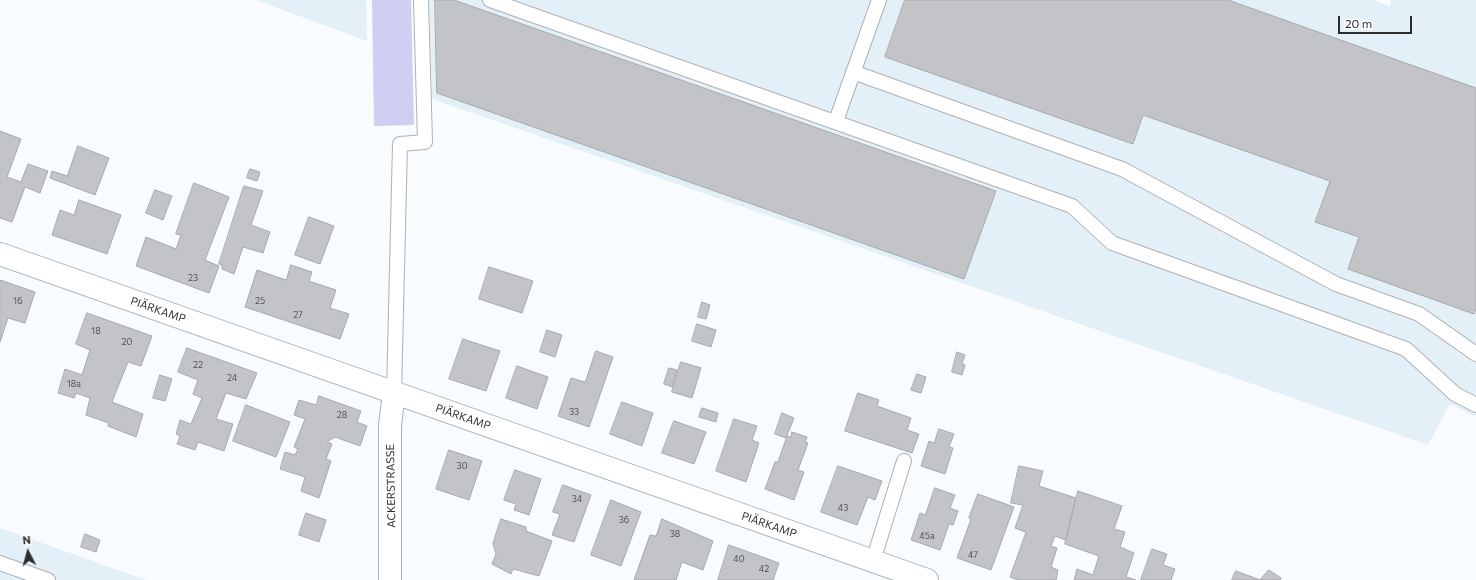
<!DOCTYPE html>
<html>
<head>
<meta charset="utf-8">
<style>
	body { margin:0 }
	#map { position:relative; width:1476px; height:580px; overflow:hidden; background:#f8fcfe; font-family:Commissioner,sans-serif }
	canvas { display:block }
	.north { position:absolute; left:8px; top:532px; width:40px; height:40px; -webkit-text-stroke:3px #fff; paint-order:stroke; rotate:354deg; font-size:11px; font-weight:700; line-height:16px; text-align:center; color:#2b2d2e }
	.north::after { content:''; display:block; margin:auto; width:14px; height:18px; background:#2b2d2e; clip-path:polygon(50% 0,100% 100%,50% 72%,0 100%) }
	.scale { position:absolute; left:1338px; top:16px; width:74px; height:18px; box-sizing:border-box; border:2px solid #2b2d2e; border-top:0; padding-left:5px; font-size:12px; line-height:14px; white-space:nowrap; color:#2b2d2e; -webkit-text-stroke:3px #fff; paint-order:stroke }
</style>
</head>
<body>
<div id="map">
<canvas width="1476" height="580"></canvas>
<div class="north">N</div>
<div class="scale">20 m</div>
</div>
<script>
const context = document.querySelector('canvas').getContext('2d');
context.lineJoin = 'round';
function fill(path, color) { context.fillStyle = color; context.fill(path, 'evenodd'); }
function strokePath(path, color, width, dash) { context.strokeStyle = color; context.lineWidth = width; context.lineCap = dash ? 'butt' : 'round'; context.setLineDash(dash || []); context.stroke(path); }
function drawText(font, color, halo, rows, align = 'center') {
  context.font = font + ' Commissioner,sans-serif'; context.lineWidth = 3; context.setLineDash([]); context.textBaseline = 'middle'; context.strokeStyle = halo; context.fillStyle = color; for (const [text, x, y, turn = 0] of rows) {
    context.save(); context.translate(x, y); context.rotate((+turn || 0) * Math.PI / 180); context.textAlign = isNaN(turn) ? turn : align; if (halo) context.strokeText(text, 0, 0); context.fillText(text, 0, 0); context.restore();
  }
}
const built = new Path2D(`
	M256 0H366L367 41Z
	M429 0H1373L1390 6 1391 0H1476V417L1450 404 1428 445 432 99Z
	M0 528 146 580H0Z`);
const water = new Path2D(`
	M372 0H411L414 125 374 126Z`);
const building = new Path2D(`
	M435 0H454L996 191 964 279 437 93Z
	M905 0H1228L1476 88V309L1474 314 1348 269 1359 237 1315 222 1330 181 1143 115 1133 144 885 57Z
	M0 131 21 139 7 177 21 182 28 164 48 171 40 193 25 187 12 222 0 218Z
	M78 146 109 158 95 195 50 178 52 171 67 176Z
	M250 169 260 172 257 181 247 178Z
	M194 183 229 197 205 260 219 266 209 293 136 266 146 237 176 249 181 235 176 234Z
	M244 186 263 191 251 225 270 232 263 253 243 247 234 274 222 269V265L219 264Z
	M155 190 172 196 163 220 146 213Z
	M79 200 121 215 107 254 52 235 60 210 74 215Z
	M309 217 334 226 320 264 295 255Z
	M291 265 312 272 309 281 336 290 330 308 349 314 340 339 245 307 257 270 286 280Z
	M489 267 533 281 522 313 479 299Z
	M0 280 35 292 25 323 8 318 0 342Z
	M702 302 710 305 706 319 698 317Z
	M87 313 152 336 141 366 128 362 112 402 143 414 136 437 108 426 109 423 86 415 90 398 76 393 74 398 58 393 65 369 82 375 90 350 76 344Z
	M697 324 716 330 711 347 692 341Z
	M547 330 562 335 555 357 540 352Z
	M463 339 500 351 486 391 449 379Z
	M187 348 257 373 246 399 226 393 216 419 233 424 224 451 198 442 195 450 177 444 180 436 176 434 180 420 191 424 202 398 193 394 198 380 178 372Z
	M596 351 613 357 589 427 558 416 571 378 585 382Z
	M957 352 965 355 962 364 965 365 962 375 952 372Z
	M681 362 701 368 692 398 672 392Z
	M517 366 548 377 537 409 506 398Z
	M669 368 677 370 672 387 664 384Z
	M917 374 926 377 921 393 911 390Z
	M160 375 172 379 165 401 153 398Z
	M858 393 879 400 877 406 911 418 907 430 919 434 912 453 845 431Z
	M319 396 361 411 357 422 367 426 360 446 335 437 327 442 332 444 326 459 331 461 319 498 301 491 305 477 280 469 285 452 295 455 298 449 294 447 305 419 294 415 299 400 316 405Z
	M622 402 653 413 642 446 610 434Z
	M246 405 290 422 276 457 233 441Z
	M702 408 718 413 716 422 699 417Z
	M782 413 794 418 786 438 775 434Z
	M734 419 757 426 752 440 759 443 746 482 716 471Z
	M674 421 706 432 694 464 662 453Z
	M939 429 954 434 949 447 953 448 945 474 921 466 929 441 934 443Z
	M792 432 807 437 805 442 808 443 798 470 804 472 794 500 765 489 775 462H778L787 436 791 437Z
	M449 450 482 461 469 500 436 489Z
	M838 466 882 481 875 500 868 497 857 525 821 512Z
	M1019 466 1043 471 1039 486 1076 498 1066 540 1055 536 1051 546 1057 548 1051 567 1058 570 1056 580H1018L1010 577 1026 532 1015 528 1023 505 1011 503Z
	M515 470 541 479 529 515 514 510 516 504 504 500Z
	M563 485 591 495 574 542 552 535 560 514 553 512Z
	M935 488 955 495 950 508 958 511 953 525 949 524 940 550 911 540 920 513 925 515Z
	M1078 491 1122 506 1114 529 1125 532 1120 547 1134 553 1126 577 1136 580H1074L1077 569 1093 575 1099 556 1065 544Z
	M978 494 1014 507 991 570 957 558 971 519 969 518Z
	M611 500 641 512 621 566 591 555Z
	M306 513 326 520 319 542 299 535Z
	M501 519 526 527V531L552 541 539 576 513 569 511 574 492 564 496 554 493 544Z
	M662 519 713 541 703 570 682 562 676 580H634L650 535 656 536Z
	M85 534 100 540 96 552 81 547Z
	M729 545 779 563 773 580H718Z
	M1152 549 1167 554 1163 565 1175 569 1171 580H1141Z
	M1269 570 1281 578 1280 580H1260Z
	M1236 571 1260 580H1232Z`);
const service = new Path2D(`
	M490 0 1072 206 1112 243 1406 349 1455 394 1476 405
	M853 72 1122 169 1336 284 1419 314 1476 354
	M836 121 879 0
	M394 393 400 144 425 142 421 0
	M873 561 904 461
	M0 563 48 580`);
const minor = new Path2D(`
	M0 254 927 580
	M390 580V425L394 393`);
const numberNames = [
	["23",193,278],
	["16",18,301],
	["25",260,301],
	["27",298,315],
	["18",96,331],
	["20",127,342],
	["22",198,365],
	["24",232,378],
	["18a",74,384],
	["33",574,412],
	["28",342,415],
	["30",462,466],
	["34",577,499],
	["43",843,508],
	["36",624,520],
	["38",675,534],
	["45a",927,536],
	["47",973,555],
	["40",739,559],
	["42",764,569]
];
const streetNames = [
	["PIÄRKAMP",158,310,19],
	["PIÄRKAMP",463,417,19],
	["ACKERSTRASSE",391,486,-91],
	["PIÄRKAMP",769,525,19]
];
fill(built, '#e4f0f7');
fill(water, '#d0cef2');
fill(building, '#c2c4c7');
strokePath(building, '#a7a9ac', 1);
strokePath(service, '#adb1b3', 16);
strokePath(minor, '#adb1b3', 24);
strokePath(service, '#fff', 14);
strokePath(minor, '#fff', 22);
drawText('9px', '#515354', null, numberNames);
drawText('11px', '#2b2d2e', '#fff', streetNames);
</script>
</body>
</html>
